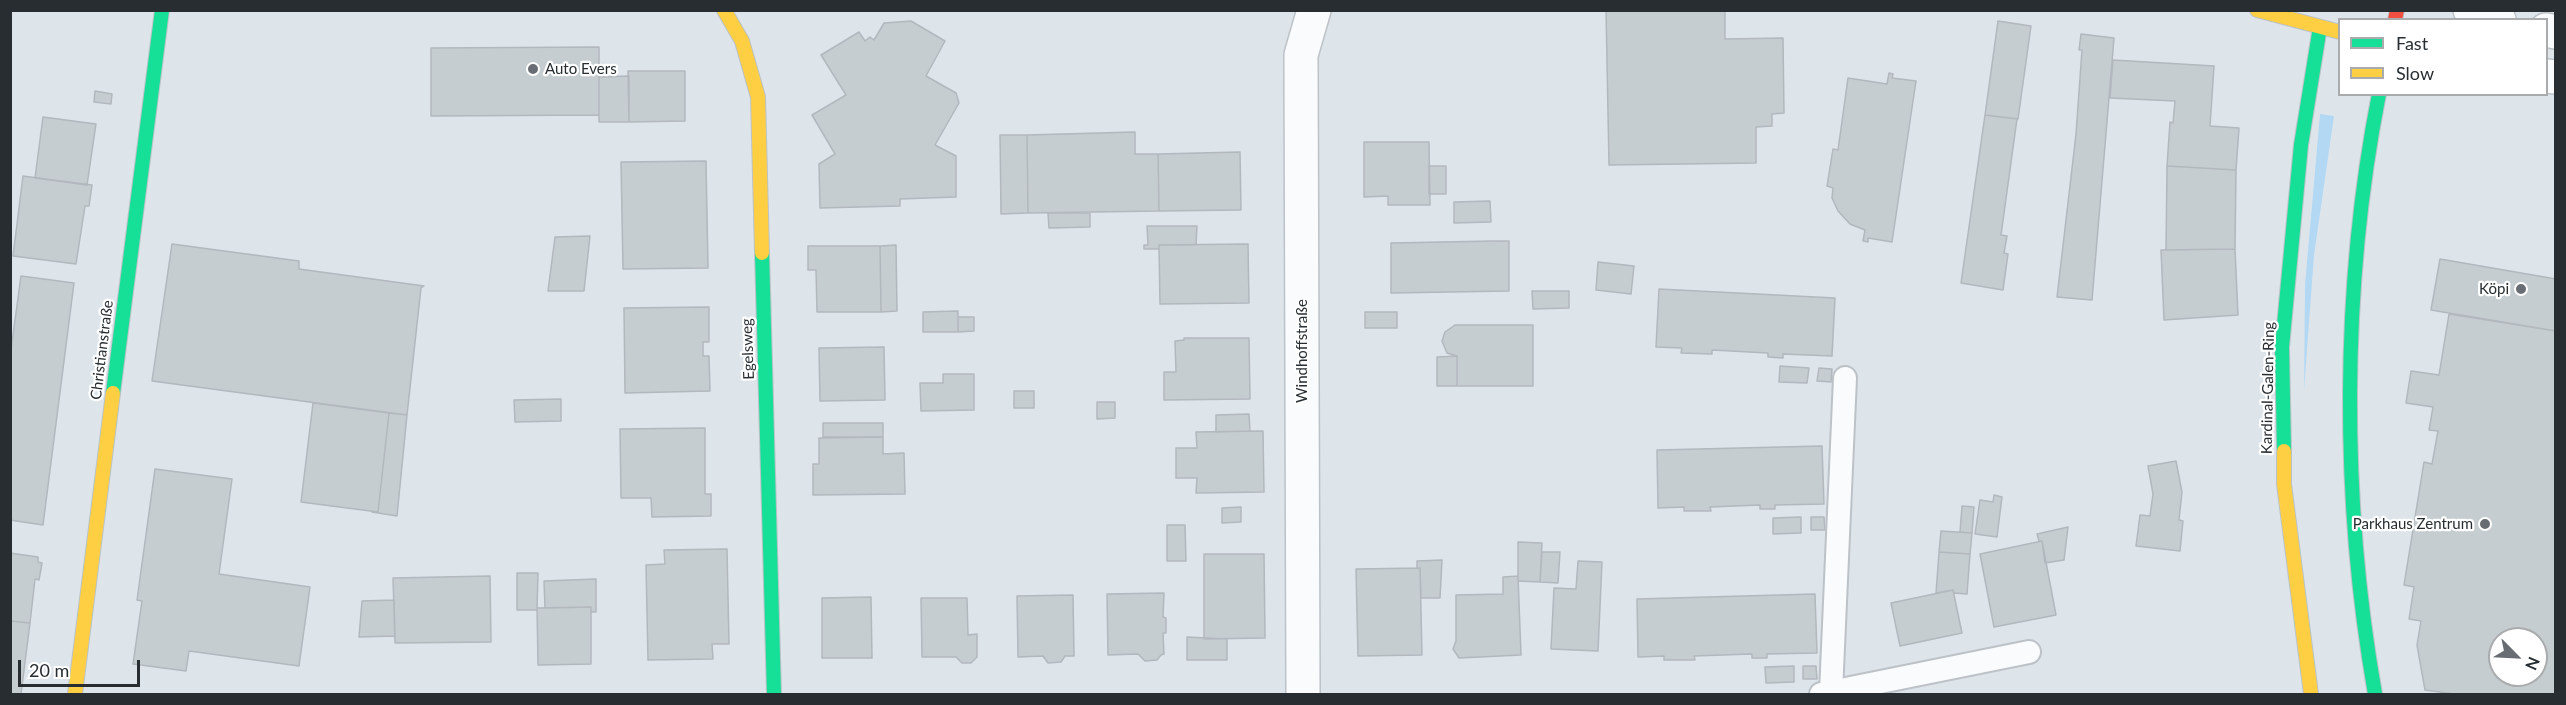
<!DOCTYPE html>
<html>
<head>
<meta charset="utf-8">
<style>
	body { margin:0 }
	#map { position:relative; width:2566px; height:705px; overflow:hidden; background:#dde5eb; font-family:Lato,sans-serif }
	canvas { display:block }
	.frame { position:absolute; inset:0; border:12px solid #272d31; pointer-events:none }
	.legend { position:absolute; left:2338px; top:18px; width:210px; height:78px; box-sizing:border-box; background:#fff; border:2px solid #a9abad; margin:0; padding:8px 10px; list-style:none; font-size:18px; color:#272d31 }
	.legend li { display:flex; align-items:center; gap:12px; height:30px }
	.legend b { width:30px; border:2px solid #a9abad }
	.north { position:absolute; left:2488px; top:627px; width:60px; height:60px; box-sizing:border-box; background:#fff; border:2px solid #a9abad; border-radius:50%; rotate:114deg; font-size:16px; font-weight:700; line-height:24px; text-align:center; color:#272d31 }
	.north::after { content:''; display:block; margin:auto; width:21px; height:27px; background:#676d72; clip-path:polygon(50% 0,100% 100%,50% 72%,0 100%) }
	.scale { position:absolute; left:18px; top:660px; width:122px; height:27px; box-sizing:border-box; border:3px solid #272d31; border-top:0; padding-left:8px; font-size:18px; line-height:21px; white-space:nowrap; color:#272d31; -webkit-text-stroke:4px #fff; paint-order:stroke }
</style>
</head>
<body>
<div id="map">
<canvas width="2566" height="705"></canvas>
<div class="frame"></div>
<ul class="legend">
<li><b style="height:8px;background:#16e098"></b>Fast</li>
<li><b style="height:8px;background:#ffcf43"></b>Slow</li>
</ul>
<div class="north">N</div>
<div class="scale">20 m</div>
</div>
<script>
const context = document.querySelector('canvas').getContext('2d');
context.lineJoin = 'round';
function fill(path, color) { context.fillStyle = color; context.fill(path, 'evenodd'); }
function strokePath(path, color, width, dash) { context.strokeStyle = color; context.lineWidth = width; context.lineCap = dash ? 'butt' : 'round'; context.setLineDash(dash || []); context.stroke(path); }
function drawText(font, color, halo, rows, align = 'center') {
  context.font = font + ' Lato,sans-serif'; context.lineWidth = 4.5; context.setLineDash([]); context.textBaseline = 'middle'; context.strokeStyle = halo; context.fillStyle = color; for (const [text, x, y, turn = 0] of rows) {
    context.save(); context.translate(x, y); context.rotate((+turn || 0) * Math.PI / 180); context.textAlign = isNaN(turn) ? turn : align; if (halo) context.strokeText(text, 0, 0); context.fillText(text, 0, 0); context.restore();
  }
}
const green = new Path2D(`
	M2320 114 2334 116 2314 255 2304 390 2305 285Z`);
const building = new Path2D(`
	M1606 10H1725V39L1783 38 1784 113 1772 114V126L1756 127V163L1609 165Z
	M911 21 945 41 926 76 956 93 959 103 935 145 956 156V197L900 199V206L820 208 819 164 835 154 812 115 846 95 821 55 859 32 865 41 870 37 874 40 884 23Z
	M1998 21 2031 26 2018 119 1985 115Z
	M2081 34 2114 38 2092 300 2057 297 2076 134 2082 50H2079Z
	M599 47V115L431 116V48Z
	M2113 60 2214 66 2210 126 2239 128 2236 170 2167 166 2170 122 2173 123 2175 101 2110 98Z
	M628 71H685V121L629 122Z
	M1889 73 1893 74 1892 78 1916 81 1892 242 1868 238V242L1863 241 1865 230 1850 224 1838 211 1832 198 1833 188 1827 186 1833 149 1838 150 1848 78 1887 84Z
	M629 76V122H599V77Z
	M95 91 112 94 111 104 94 102Z
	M1985 115 2017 119 2001 235 2007 236 2004 253 2008 254 2003 290 1961 283Z
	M43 117 96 124 87 185 35 178Z
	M1135 132V154H1158L1159 211 1028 213 1027 135Z
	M1000 135H1027L1028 213 1001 214Z
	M1364 142H1429L1430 205H1388V196L1364 197Z
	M1240 152 1241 210 1159 211 1158 154Z
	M706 161 708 268 623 269 621 162Z
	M1429 166H1446V194H1429Z
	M2167 166 2236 170 2235 249 2166 250Z
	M23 176 92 185 89 206H85L76 264 13 256Z
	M1490 201 1491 222 1454 223V202Z
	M1048 213H1090V227L1049 228Z
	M1147 226H1197L1196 245H1159V249H1144V245H1148Z
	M590 236 584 291H548L555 237Z
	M1493 241H1509V291L1391 293V243Z
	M172 244 299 261V269L424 286 421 288 407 415 152 381Z
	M1248 244 1249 303 1160 304 1159 245Z
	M896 245 897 311 881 312 880 246Z
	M808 246H880L881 312H817L816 270H808Z
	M2235 249 2238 315 2164 320 2161 250Z
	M2440 259 2556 279V331L2431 310Z
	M1598 262 1634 266 1631 294 1596 290Z
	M21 276 74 283 43 525 10 520V357Z
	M1659 289 1835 298 1832 356 1783 354V358L1768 357V353L1712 350V354L1681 353 1682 348 1656 347Z
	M1532 291H1569V308L1533 309Z
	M709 307V342H703V356H709L710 391 625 393 624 308Z
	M958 311V332H923V312Z
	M1365 312H1397V328H1365Z
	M2449 314 2556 331V694H2454L2425 690 2417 645 2421 621 2409 619 2414 587 2404 585 2424 462 2432 464 2438 431 2429 430 2433 407 2406 403 2411 371 2439 375ZM2500 639H2536V675H2500Z
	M958 317H974V331L958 332Z
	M1455 325H1533V386H1457V356L1447 353 1442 341 1445 332Z
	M1184 338H1249L1250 399 1164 400V372H1176L1175 341 1184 340Z
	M884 347 885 400 820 401 819 348Z
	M1457 356V386H1437V357Z
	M1780 366 1809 368 1807 383 1779 382Z
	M1819 368 1832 369 1831 382 1817 381Z
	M943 374H974V410L921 411 920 383H943Z
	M1014 391H1034V408H1014Z
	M561 399V421L515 422 514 400Z
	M1097 402H1115V418L1097 419Z
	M313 403 389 413 378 512 301 502Z
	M389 413 407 415 397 516 372 512H378Z
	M1249 414 1250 431 1216 432V415Z
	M823 423H883V437H823Z
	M705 428V494H711V516L652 517 651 498H621L620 429Z
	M1263 431 1264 492 1196 493 1197 478H1176V448H1197L1196 432Z
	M883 437V454L904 453 905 494 813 495V464H819V438Z
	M1822 446 1824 504 1775 505V509H1760V505L1710 507 1711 511H1684V507L1658 508 1657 450Z
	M2176 461 2182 492 2179 520 2183 521 2180 551 2136 546 2140 515 2150 516 2153 494 2148 466Z
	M155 469 232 479 219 574 310 587 299 666 189 651 186 671 133 664 142 601 137 600Z
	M1994 495 2002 497 1997 537 1975 534 1980 500 1993 502Z
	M1962 506 1974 507 1972 533 1960 532Z
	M1241 507V522L1222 523V508Z
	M1801 517V533L1773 534V518Z
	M1811 517H1824L1825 530H1811Z
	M1167 525H1185L1186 561H1167Z
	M2068 527 2064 560 2045 563 2042 541H2039L2037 534Z
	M1941 531 1972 533 1970 554 1939 552Z
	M2042 541 2056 615 1994 627 1980 554Z
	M1518 542 1542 543 1540 582 1518 581Z
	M727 549 729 644H712L713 659 648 660 646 565 665 564 664 550Z
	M1542 552H1560L1558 583 1540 582Z
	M1939 552 1970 554 1967 594 1954 593 1953 590 1936 593Z
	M10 553 38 557V562L42 563 39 580 35 579 30 623 10 621Z
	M1204 554H1264L1265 638 1204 639Z
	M1442 560 1440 598H1421L1420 568H1417V561Z
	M1578 561 1602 562 1598 651 1551 649 1554 588 1576 589Z
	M1420 568 1422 655 1358 656 1356 569Z
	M517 573H538L537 610H517Z
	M490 576 491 642 395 643 393 578Z
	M1518 576 1521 655 1459 658 1453 649 1456 641V595L1503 594V577Z
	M596 579V612H591V607L545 608 544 581Z
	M1953 590 1962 633 1900 646 1891 603Z
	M1164 593 1163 617 1166 618V633H1163L1164 654 1161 655 1157 660 1145 661 1138 654 1108 655 1107 594Z
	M1815 594 1817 653 1767 654V658H1752V654L1694 656 1695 660H1664V656L1638 657 1637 599Z
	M1073 595 1074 656H1065L1061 662 1048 663 1043 656 1018 657 1017 596Z
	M871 597 872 658H822V598Z
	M921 598H967L968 635 977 634V657L971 663H962L956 657H922Z
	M394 600 395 636 359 637 362 601Z
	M591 607V664L538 665 537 608Z
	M10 621 30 623 21 694H10Z
	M1187 637 1227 639V660H1187Z
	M1794 666V682L1766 683 1765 667Z
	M1803 666H1816L1817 679H1803Z`);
const lane = new Path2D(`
	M1831 692 1845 378
	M1821 694 2029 652`);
const street = new Path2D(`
	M2470 10 2499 20
	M2546 30 2556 32
	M2546 76 2556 77
	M1303 694 1301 55 1314 10`);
const fast = new Path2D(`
	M762 253 774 694
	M113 393 162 10
	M2284 451 2282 347 2301 145 2320 27
	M2375 694C2341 501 2341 286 2379 94`);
const slow = new Path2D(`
	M724 10 742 41 758 97 762 253
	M2257 10 2340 32
	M2284 451V484L2311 694
	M75 694 113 393`);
const jam = new Path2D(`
	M2395 20 2397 10`);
const markers = [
	[533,69,6,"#676d72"],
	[2521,289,6,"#676d72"],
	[2485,524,6,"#676d72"]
];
const poiNames = [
	["Auto Evers",545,69,"left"],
	["Köpi",2509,289],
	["Parkhaus Zentrum",2473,524]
];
const streetNames = [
	["Egelsweg",748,349,-92],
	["Christianstraße",102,350,-83],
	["Windhoffstraße",1302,351,-90],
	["Kardinal-Galen-Ring",2268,388,-89]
];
fill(green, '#b3d8f4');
fill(building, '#c6cdd1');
strokePath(building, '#b2b8bd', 1.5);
strokePath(lane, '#bcc2c7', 26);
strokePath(street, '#bcc2c7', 36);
strokePath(fast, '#bcc2c7', 16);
strokePath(slow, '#bcc2c7', 16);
strokePath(jam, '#bcc2c7', 16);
strokePath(lane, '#fafbfc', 22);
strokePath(street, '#fafbfc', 33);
strokePath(fast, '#16e098', 14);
strokePath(slow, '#ffcf43', 14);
strokePath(jam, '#f24e42', 14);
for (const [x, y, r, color] of markers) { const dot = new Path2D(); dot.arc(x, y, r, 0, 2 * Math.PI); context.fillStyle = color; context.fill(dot); strokePath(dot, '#fff', 2); }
drawText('15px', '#272d31', '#fff', poiNames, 'right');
drawText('15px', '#272d31', '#fff', streetNames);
</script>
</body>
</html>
